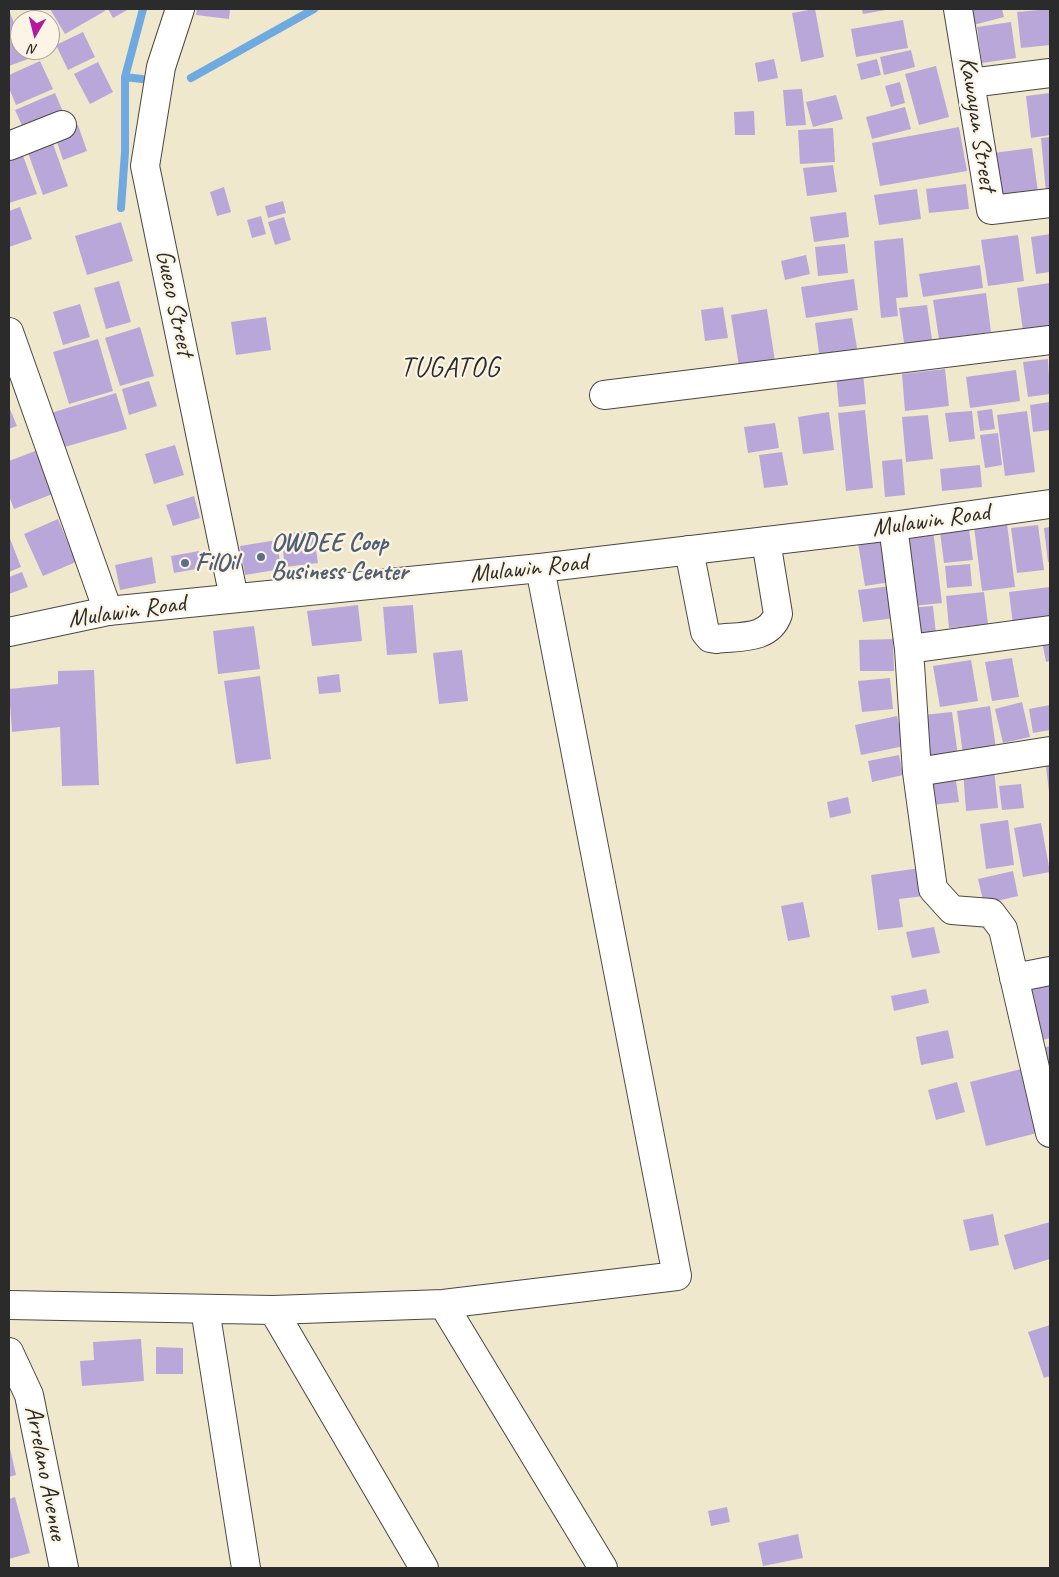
<!DOCTYPE html>
<html>
<head>
<meta charset="utf-8">
<style>
	body { margin:0 }
	#map { position:relative; width:1059px; height:1577px; overflow:hidden; background:#f0e8cc; font-family:Caveat,sans-serif }
	canvas { display:block }
	.frame { position:absolute; inset:0; border:10px solid #2b2b2b; pointer-events:none }
	.north { position:absolute; left:10px; top:10px; width:50px; height:50px; box-sizing:border-box; background:#fcf5e5; border:1px solid #a8a49b; border-radius:50%; rotate:188deg; font-size:14px; font-weight:700; line-height:20px; text-align:center; color:#2b2b2b }
	.north::after { content:''; display:block; margin:auto; width:18px; height:22px; background:#b5179e; clip-path:polygon(50% 0,100% 100%,50% 72%,0 100%) }
</style>
</head>
<body>
<div id="map">
<canvas width="1059" height="1577"></canvas>
<div class="frame"></div>
<div class="north">N</div>
</div>
<script>
const context = document.querySelector('canvas').getContext('2d');
context.lineJoin = 'round';
function strokePath(path, color, width, dash) { context.strokeStyle = color; context.lineWidth = width; context.lineCap = dash ? 'butt' : 'round'; context.setLineDash(dash || []); context.stroke(path); }
function fill(path, color) { context.fillStyle = color; context.fill(path, 'evenodd'); }
function drawText(font, color, halo, rows, align = 'center') {
  context.font = font + ' Caveat,sans-serif'; context.lineWidth = 4.5; context.setLineDash([]); context.textBaseline = 'middle'; context.strokeStyle = halo; context.fillStyle = color; for (const [text, x, y, turn = 0] of rows) {
    context.save(); context.translate(x, y); context.rotate((+turn || 0) * Math.PI / 180); context.textAlign = isNaN(turn) ? turn : align; if (halo) context.strokeText(text, 0, 0); context.fillText(text, 0, 0); context.restore();
  }
}
const stream = new Path2D(`
	M125 77 142 79
	M191 78 314 9
	M121 208 125 152V77L143 9`);
const building = new Path2D(`
	M50 9H104L105 11 65 34Z
	M108 9H129L113 18Z
	M197 9H230L229 19 196 15Z
	M815 9 824 57 801 62 792 13Z
	M862 9H886V10L863 14Z
	M962 9H1002L1004 17 966 27Z
	M1050 9V45L1021 48 1017 12Z
	M9 10 20 39V50H24L28 59 9 66Z
	M903 20 908 48 856 57 851 29Z
	M1011 22 1016 58 982 63 977 27Z
	M83 32 95 57 68 70 56 45Z
	M911 50 915 67 884 75 880 57Z
	M774 59 778 78 758 82 755 63Z
	M877 59 881 75 861 80 857 64Z
	M40 61 53 89 16 105 9 88V75Z
	M98 62 113 92 90 104 74 74Z
	M936 66 949 117 919 125 905 74Z
	M900 82 905 103 891 107 885 86Z
	M802 89 806 125 786 126 783 90Z
	M55 93 64 114 24 130 15 110Z
	M1050 93V135L1031 138 1026 96Z
	M836 95 843 119 813 127 806 102Z
	M905 107 911 129 872 139 866 117Z
	M754 111 755 135H735L734 112Z
	M78 125 87 151 63 160 54 133Z
	M959 127 967 171 880 186 872 143Z
	M833 128 835 162 800 164 798 130Z
	M1050 137V192L1046 193 1041 138Z
	M52 141 68 186 43 195 27 150Z
	M1032 148 1038 192 999 197 993 153Z
	M22 153 37 194 9 203V158Z
	M833 165 837 192 807 196 803 168Z
	M966 184 969 209 929 213 926 189Z
	M224 187 231 212 217 216 210 192Z
	M917 189 921 219 879 225 874 195Z
	M283 201 286 213 268 218 265 206Z
	M20 207 32 239 9 247V211Z
	M846 212 849 237 814 242 810 217Z
	M261 216 266 234 252 238 247 220Z
	M284 217 291 240 275 245 268 222Z
	M121 222 133 261 87 275 75 236Z
	M1050 234V272L1036 274 1031 237Z
	M1018 235 1024 281 988 286 981 240Z
	M903 238 908 297 896 298 898 316 881 318 874 241Z
	M845 244 848 273 818 276 815 247Z
	M806 255 810 274 785 280 781 261Z
	M980 265 983 288 923 297 919 274Z
	M854 279 858 310 806 318 801 287Z
	M119 281 131 322 106 329 94 288Z
	M1050 283V327L1023 331 1017 288Z
	M986 293 991 332 939 339 933 300Z
	M80 304 90 337 63 345 53 312Z
	M927 305 933 346 905 349 899 308Z
	M723 307 728 338 705 341 701 310Z
	M767 309 776 368 740 373 731 315Z
	M266 317 271 350 236 355 231 322Z
	M852 318 858 354 820 360 815 323Z
	M140 327 154 376 120 386 105 338Z
	M98 339 113 391 69 404 53 352Z
	M1048 359 1050 394 1028 397 1023 362Z
	M945 369 949 406 905 411 902 374Z
	M1016 370 1020 401 970 408 966 377Z
	M863 373 866 404 839 407 836 376Z
	M149 381 157 406 129 415 122 389Z
	M116 393 127 429 61 448 51 413Z
	M1050 402V430L1033 432 1030 405Z
	M9 407 17 426 9 429Z
	M992 409 995 429 980 431 977 411Z
	M865 410 873 488 846 491 838 413Z
	M972 411 975 439 949 442 945 413Z
	M1027 411 1035 472 1005 476 997 415Z
	M829 412 834 450 803 454 798 417Z
	M928 415 933 459 906 462 902 417Z
	M775 423 779 448 748 453 744 427Z
	M998 433 1002 465 985 468 980 435Z
	M175 445 184 475 154 484 145 454Z
	M38 450 55 493 14 509 9 496V461Z
	M782 452 788 485 764 488 759 455Z
	M902 459 905 495 885 497 882 461Z
	M980 465 982 487 942 491 940 469Z
	M194 496 200 518 173 526 166 505Z
	M58 519 76 562 43 576 24 534Z
	M1007 523 1015 587 982 591 974 527Z
	M1038 525 1044 570 1017 573 1011 528Z
	M1050 527V562H1048L1044 528Z
	M969 529 973 560 944 563 940 532Z
	M313 530 318 563 285 567 281 534Z
	M933 530 942 603 913 606 904 533Z
	M9 536 21 567 9 572Z
	M885 539 891 582 865 586 858 543Z
	M277 540 281 569 245 575 240 546Z
	M199 551 202 568 174 573 171 556Z
	M152 557 156 583 120 590 115 565Z
	M970 564 972 586 947 588 945 566Z
	M22 572 28 587 9 594V577Z
	M891 586 895 618 863 622 858 590Z
	M1050 587V621L1013 625 1009 592Z
	M984 592 988 624 949 628 946 596Z
	M358 605 362 641 312 646 307 611Z
	M413 605 417 653 387 655 383 607Z
	M933 606 937 643 911 645 908 608Z
	M254 626 260 669 218 674 213 631Z
	M1050 634V661L1046 662 1041 636Z
	M893 639 894 671H860L859 640Z
	M462 650 468 701 439 704 433 653Z
	M1012 658 1019 697 992 701 985 662Z
	M971 660 978 701 940 707 933 666Z
	M94 670 99 785 62 786 60 727 12 732 9 689 58 684V671Z
	M339 674 341 692 319 694 317 677Z
	M260 676 271 759 236 764 224 681Z
	M890 678 893 709 862 712 858 681Z
	M1022 702 1030 737 1003 743 995 709Z
	M1050 705V730L1033 733 1029 709Z
	M990 706 996 749 963 754 957 711Z
	M952 712 958 756 929 760 923 715Z
	M897 716 904 746 861 755 855 725Z
	M899 755 903 775 872 782 868 761Z
	M1046 766H1050V792H1049Z
	M994 769 998 808 966 811 963 771Z
	M955 774 959 802 932 805 929 776Z
	M1021 784 1024 808 1002 810 999 786Z
	M848 797 851 813 830 818 827 802Z
	M1008 820 1014 865 986 869 980 824Z
	M1041 823 1050 872 1023 877 1014 828Z
	M920 868 924 896 899 899 903 927 878 930 871 875Z
	M1013 871 1018 896 984 904 978 879Z
	M803 902 810 937 788 941 781 906Z
	M934 927 940 953 912 958 906 932Z
	M1050 980V1038L1042 1040 1029 985Z
	M926 989 929 1003 894 1011 891 996Z
	M948 1030 954 1058 921 1065 916 1037Z
	M1050 1046V1074L1043 1048Z
	M1025 1068 1041 1132 986 1146 970 1082Z
	M957 1082 965 1112 936 1120 928 1090Z
	M993 1214 999 1245 970 1251 963 1220Z
	M1050 1222V1259L1014 1270 1004 1235Z
	M1050 1325V1376L1044 1378 1028 1332Z
	M141 1339 144 1381 82 1386 80 1361 94 1360 93 1342Z
	M156 1347 183 1348V1374H156Z
	M9 1444 16 1475 9 1477Z
	M15 1497 30 1553 9 1559V1499Z
	M727 1507 730 1522 711 1526 708 1511Z
	M798 1534 803 1558 763 1566 758 1543Z`);
const minor = new Path2D(`
	M180 9 161 67 145 166 234 598
	M958 9 991 210 1050 203
	M970 83 1050 73
	M9 146 62 125
	M9 332 108 611
	M604 395 1050 340
	M893 526 909 649 917 772 933 889 952 910 991 913 1003 929 1050 1133
	M689 550 705 632 710 638 716 639C740 636 769 640 778 614L766 541
	M909 649 1050 630
	M917 772 1050 751
	M1014 978 1050 971
	M443 1304 603 1568
	M9 1305 273 1310 443 1304 677 1276 540 568
	M205 1309 246 1568
	M273 1310 424 1568
	M9 1352 29 1395 64 1568`);
const major = new Path2D(`
	M9 632 108 611 540 568 893 526 1050 504`);
const markers = [
	[261,557,5,"#5c6f8a"],
	[185,563,5,"#5c6f8a"]
];
const streetNames = [
	["Kawayan Street",977,124,81],
	["Gueco Street",174,303,78],
	["Mulawin Road",931,521,-8],
	["Mulawin Road",529,569,-6],
	["Mulawin Road",127,612,-8],
	["Arrelano Avenue",45,1473,79]
];
const serviceNames = [
	["OWDEE Coop",271,543],
	["Business Center",271,572],
	["FilOil",195,563]
];
const quarterNames = [
	["TUGATOG",450,369]
];
strokePath(stream, '#6eaadf', 8);
fill(building, '#baa7d9');
strokePath(minor, '#494743', 30);
strokePath(major, '#494743', 30);
strokePath(minor, '#fff', 28);
strokePath(major, '#fff', 28);
for (const [x, y, r, color] of markers) { const dot = new Path2D(); dot.arc(x, y, r, 0, 2 * Math.PI); context.fillStyle = color; context.fill(dot); strokePath(dot, '#fcf5e5', 2); }
drawText('25px', '#2b2b2b', '#fcf5e5', streetNames);
drawText('bold 25px', '#4e5e75', '#fcf5e5', serviceNames, 'left');
context.letterSpacing = '1px';
drawText('28px', '#2b2b2b', '#fcf5e5', quarterNames);
context.letterSpacing = '0px';
</script>
</body>
</html>
